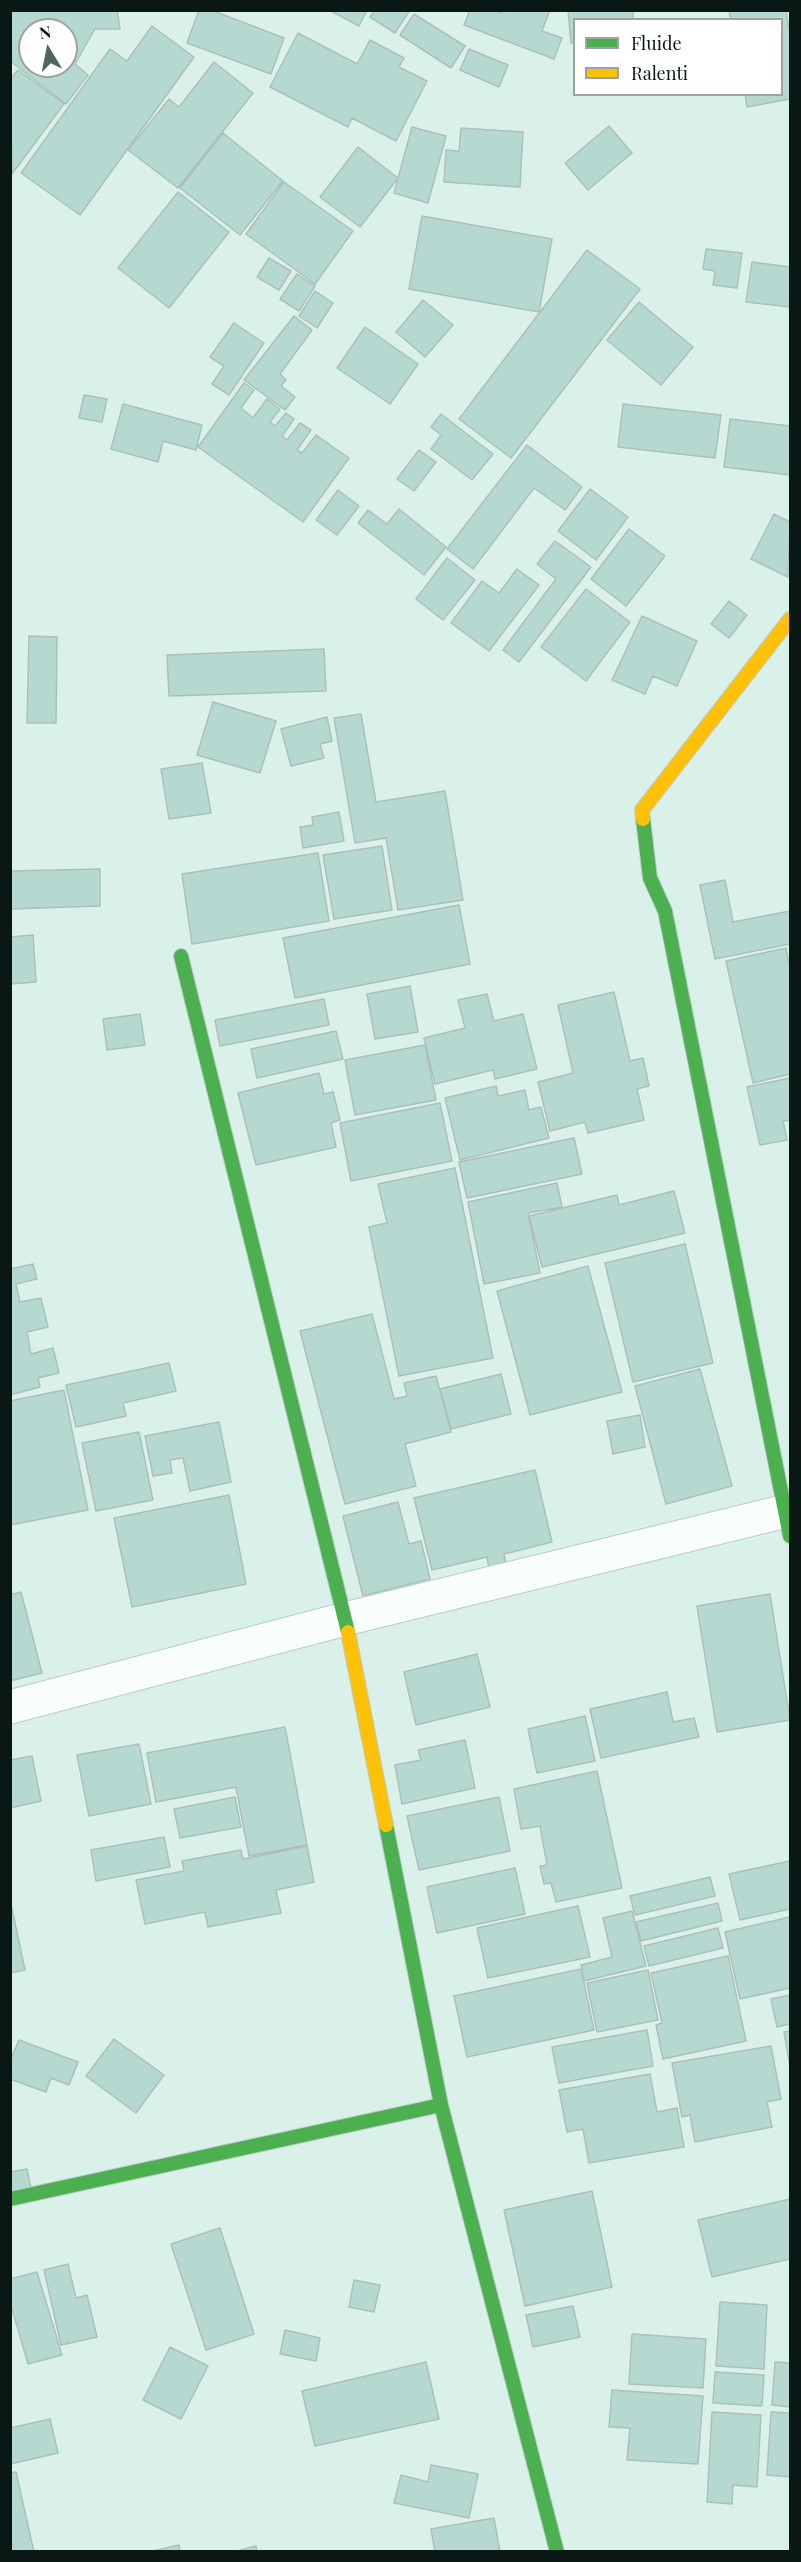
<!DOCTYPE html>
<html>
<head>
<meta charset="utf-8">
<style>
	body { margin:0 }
	#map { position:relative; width:801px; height:2562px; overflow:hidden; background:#daf1ea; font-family:"Playfair Display",serif }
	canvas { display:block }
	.frame { position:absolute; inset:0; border:12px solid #091814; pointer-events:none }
	.legend { position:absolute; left:573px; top:18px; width:210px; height:78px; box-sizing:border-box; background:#fff; border:2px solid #9da3a1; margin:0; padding:8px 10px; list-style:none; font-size:18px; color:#091814 }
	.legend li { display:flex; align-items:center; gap:12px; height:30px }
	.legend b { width:30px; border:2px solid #9da3a1 }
	.north { position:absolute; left:18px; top:18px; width:60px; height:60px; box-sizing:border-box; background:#fff; border:2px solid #9da3a1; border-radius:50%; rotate:350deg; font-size:16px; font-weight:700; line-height:24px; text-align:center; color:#091814 }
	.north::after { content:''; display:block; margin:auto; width:21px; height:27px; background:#52645f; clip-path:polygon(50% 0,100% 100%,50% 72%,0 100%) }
</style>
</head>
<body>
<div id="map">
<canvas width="801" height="2562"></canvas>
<div class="frame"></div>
<ul class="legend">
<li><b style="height:8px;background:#4caf50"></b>Fluide</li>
<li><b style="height:8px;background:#ffc107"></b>Ralenti</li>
</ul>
<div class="north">N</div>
</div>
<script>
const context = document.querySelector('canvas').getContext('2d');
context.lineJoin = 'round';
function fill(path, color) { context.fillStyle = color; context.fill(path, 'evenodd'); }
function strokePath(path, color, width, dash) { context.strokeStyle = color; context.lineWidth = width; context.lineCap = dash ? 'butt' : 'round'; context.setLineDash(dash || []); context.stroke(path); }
const building = new Path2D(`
	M10 10H117L120 29H95L75 64 88 75 66 104 10 61ZM30 30H66V66H30Z
	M199 10H211L284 38 271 74 187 43Z
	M329 10H367L359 26Z
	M375 10H410L395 33 370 17Z
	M470 10H494L502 13 503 10H550L542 31 562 38 554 59 464 25Z
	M568 10H633V20H574V43H571Z
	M729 10H786L790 35V99L747 107 745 94H782V20H731Z
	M414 14 465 46 451 68 400 35Z
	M152 26 194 57 80 215 21 173 110 49 127 61Z
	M298 33 357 64 370 40 404 58 399 67 427 81 396 141 352 118 348 127 270 87Z
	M469 49 508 65 499 87 460 70Z
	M214 62 253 93 178 188 128 150 169 99 179 107Z
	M18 70 64 104 12 174 10 79Z
	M609 126 632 153 588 190 565 163Z
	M412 127 446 136 428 203 394 193Z
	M461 128 523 132 520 187 444 182 446 150 459 151Z
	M223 133 283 181 240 235 180 188Z
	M358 147 398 178 360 227 320 197Z
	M284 182 353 231 315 284 246 234Z
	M178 192 229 232 169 308 118 268Z
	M422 216 552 239 539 312 409 289Z
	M706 249 742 253 737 288 713 285 715 271 703 269Z
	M587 250 640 289 511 458 459 419Z
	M269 258 291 271 279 290 257 277Z
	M752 262 790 267V307L746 302Z
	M297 274 315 286 299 311 280 299Z
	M315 291 333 303 317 328 299 316Z
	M423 300 453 325 425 357 396 332Z
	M639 302 693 347 661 385 607 340Z
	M294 316 312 330 280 374 286 380 281 386 295 397 285 410 244 380Z
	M234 323 264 343 229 395 212 384 224 366 210 357Z
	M365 327 418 364 390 404 337 368Z
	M244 383 254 390 241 408 253 418 267 399 280 409 270 422 275 426 286 413 294 419 282 436 287 440 300 423 311 430 297 450 302 453 316 435 349 458 303 522 198 447Z
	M84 395 107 399 102 422 79 418Z
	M123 404 202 425 196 450 163 441 158 462 111 449Z
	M623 404 721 415 715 458 618 447Z
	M441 414 493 454 472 480 431 449 441 435 431 427Z
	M730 419 790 426V475L724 467Z
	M527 445 582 487 565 510 534 488 473 569 447 549Z
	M419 450 436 462 414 491 397 479Z
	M590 489 628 517 596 560 558 531Z
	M338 490 359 506 337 535 316 520Z
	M399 509 446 547 424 575 358 523 368 510 387 524Z
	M774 514 790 522 788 577 751 559Z
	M629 529 665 556 626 606 591 579Z
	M555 541 591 567 519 662 503 650 556 579 537 564Z
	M447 558 475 580 443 620 416 599Z
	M517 569 539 585 489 651 451 623 482 581 499 593Z
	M586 589 630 622 586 681 541 647Z
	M729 601 747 615 729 638 711 624Z
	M642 616 697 641 677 686 653 676 645 694 612 680Z
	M29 636 57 637 56 723H27Z
	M324 649 326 691 169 696 167 655Z
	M213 702 276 721 260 773 197 755Z
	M361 714 376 802 445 791 463 900 398 910 386 838 355 843 334 718Z
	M327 717 332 741 320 744 324 758 291 766 281 729Z
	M202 763 211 813 169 819 161 769Z
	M339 812 344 841 303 848 300 827 313 825 312 817Z
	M382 846 392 910 334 919 323 855Z
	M318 853 329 921 192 944 182 874Z
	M100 869V906L10 909V871Z
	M725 880 733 922 790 911V944L715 959 700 885Z
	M459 905 470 964 295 998 283 938Z
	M33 935 36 982 10 984V937Z
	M786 948 790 968V1074L753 1083 726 961Z
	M410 986 418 1032 375 1039 367 994Z
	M614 992 630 1061 643 1058 649 1086 637 1089 644 1120 588 1133 585 1122 550 1131 538 1082 573 1073 558 1005Z
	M487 994 494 1021 523 1014 537 1069 495 1079 493 1070 435 1084 424 1038 465 1028 458 1000Z
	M324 999 329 1025 220 1046 215 1020Z
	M140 1014 145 1045 107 1050 103 1019Z
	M336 1031 343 1059 257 1078 251 1049Z
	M425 1045 436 1100 355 1115 345 1060Z
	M319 1073 324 1094 333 1092 340 1120 331 1123 336 1147 256 1165 238 1093Z
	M790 1078V1120L783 1121 787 1140 760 1145 747 1087Z
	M496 1086 498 1096 525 1090 529 1110 541 1107 549 1138 460 1160 445 1098Z
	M440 1103 452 1161 351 1181 340 1123Z
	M574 1138 582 1174 467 1198 459 1162Z
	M455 1168 493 1358 399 1376 369 1227 387 1223 378 1184Z
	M557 1183 562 1207 528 1213 540 1273 484 1284 468 1202Z
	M674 1191 685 1233 542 1267 529 1216 617 1195 619 1205Z
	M685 1244 713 1363 633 1382 605 1263Z
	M33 1264 37 1279 16 1284 20 1302 41 1298 48 1327 27 1332 31 1354 53 1348 59 1373 38 1378 40 1387 10 1395V1269Z
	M588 1266 622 1392 530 1415 497 1291Z
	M372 1314 394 1399 407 1396 404 1383 436 1376 451 1432 405 1444 416 1486 345 1504 300 1331Z
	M169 1363 176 1391 123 1403 126 1416 76 1427 66 1385Z
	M700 1369 732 1486 666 1504 635 1386Z
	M501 1374 511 1414 451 1429 440 1389Z
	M64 1390 88 1510 10 1525V1401Z
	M640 1415 645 1447 613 1454 607 1421Z
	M219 1422 231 1482 190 1491 183 1458 170 1460 172 1473 153 1476 145 1436Z
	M139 1432 153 1500 96 1511 82 1443Z
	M535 1470 552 1542 504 1554 506 1565 489 1569 487 1557 432 1570 414 1498Z
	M229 1495 246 1584 132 1607 114 1518Z
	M398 1502 409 1544 421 1541 430 1579 363 1596 343 1516Z
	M21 1592 42 1673 10 1681V1595Z
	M770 1594 790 1720 717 1732 697 1606Z
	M477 1654 490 1707 416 1725 404 1672Z
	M667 1692 673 1722 694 1718 699 1737 601 1758 590 1709Z
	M585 1716 595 1761 537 1773 528 1729Z
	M285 1727 307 1845 249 1856 236 1787 156 1802 147 1753Z
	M465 1740 475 1788 402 1804 395 1765 421 1760 418 1750Z
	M139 1744 151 1804 89 1816 77 1755Z
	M32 1756 41 1801 10 1808V1760Z
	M597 1771 622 1888 556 1902 551 1883 544 1884 540 1866 547 1865 540 1826 521 1829 514 1789Z
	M235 1797 241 1827 180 1838 174 1809Z
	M499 1797 510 1851 419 1870 407 1816Z
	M164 1837 170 1867 96 1881 91 1850Z
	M307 1846 314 1882 276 1890 281 1913 208 1927 205 1912 145 1924 136 1880 184 1871 182 1861 241 1850 243 1859Z
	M790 1861V1909L740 1920 729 1874Z
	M515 1868 525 1914 437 1933 427 1887Z
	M710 1877 715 1896 635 1915 630 1896Z
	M10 1899 25 1970 10 1973Z
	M718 1903 722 1921 641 1941 636 1922Z
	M578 1906 590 1957 488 1978 477 1928Z
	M632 1911 646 1966 584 1981 581 1965 612 1957 603 1918Z
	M790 1917V1988L740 1999 725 1932Z
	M718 1928 723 1948 649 1966 644 1946Z
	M728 1956 746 2041 663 2059 656 2025 662 2023 651 1973Z
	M581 1969 594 2030 467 2057 454 1996Z
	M648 1970 658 2020 597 2032 587 1983Z
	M790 1995V2024L777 2027 771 1999Z
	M647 2030 653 2066 559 2083 552 2047Z
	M790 2031V2066L784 2032Z
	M114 2039 164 2075 136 2113 86 2076Z
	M19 2040 78 2062 69 2085 51 2078 46 2092 10 2079V2061Z
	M771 2046 781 2099 767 2102 772 2127 695 2142 690 2115 682 2117 672 2063Z
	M650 2074 657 2112 677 2108 684 2147 589 2163 583 2129 567 2132 559 2090Z
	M27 2169 32 2193 10 2196V2172Z
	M592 2191 612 2287 525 2306 504 2210Z
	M790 2199V2259L712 2277 698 2220Z
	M220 2228 254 2334 206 2350 171 2244Z
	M68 2264 76 2298 87 2295 97 2337 61 2345 44 2270Z
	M37 2272 62 2355 28 2364 10 2302V2279Z
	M354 2280 380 2285 374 2312 349 2307Z
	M720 2302 767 2305 764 2369 716 2366Z
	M573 2306 580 2337 533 2347 526 2315Z
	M285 2330 320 2338 316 2361 280 2354Z
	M632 2334 706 2339 703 2388 629 2384Z
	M170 2347 208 2366 181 2419 143 2400Z
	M426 2362 439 2419 315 2446 302 2391Z
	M775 2362 790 2363V2407L772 2405Z
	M715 2372 764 2375 762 2406 713 2403Z
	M612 2390 703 2396 698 2464 627 2460 630 2428 609 2427Z
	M712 2412 761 2415 757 2487 733 2485 732 2504 707 2502Z
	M771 2412 790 2413V2477L767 2475Z
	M50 2419 58 2453 10 2464V2428Z
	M431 2465 478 2474 469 2518 394 2503 401 2475 428 2482Z
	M16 2472 34 2552H10V2473Z
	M494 2518 500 2552H435L431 2529Z
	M179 2545 180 2552H149Z
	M256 2546 257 2552H233Z`);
const street = new Path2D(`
	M10 1707 345 1619 790 1510`);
const fast = new Path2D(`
	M643 819 650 878 665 911 790 1536
	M181 956 348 1632
	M386 1825 441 2105 557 2552
	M10 2199 441 2105`);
const slow = new Path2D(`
	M643 819 642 810 790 619
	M348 1632 386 1825`);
fill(building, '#b5d9d0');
strokePath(building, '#adbfba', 1.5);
strokePath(street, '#bbcdc8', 35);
strokePath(fast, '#bbcdc8', 16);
strokePath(slow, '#bbcdc8', 16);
strokePath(street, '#f9fdfc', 33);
strokePath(fast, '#4caf50', 14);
strokePath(slow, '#ffc107', 14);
</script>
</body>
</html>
